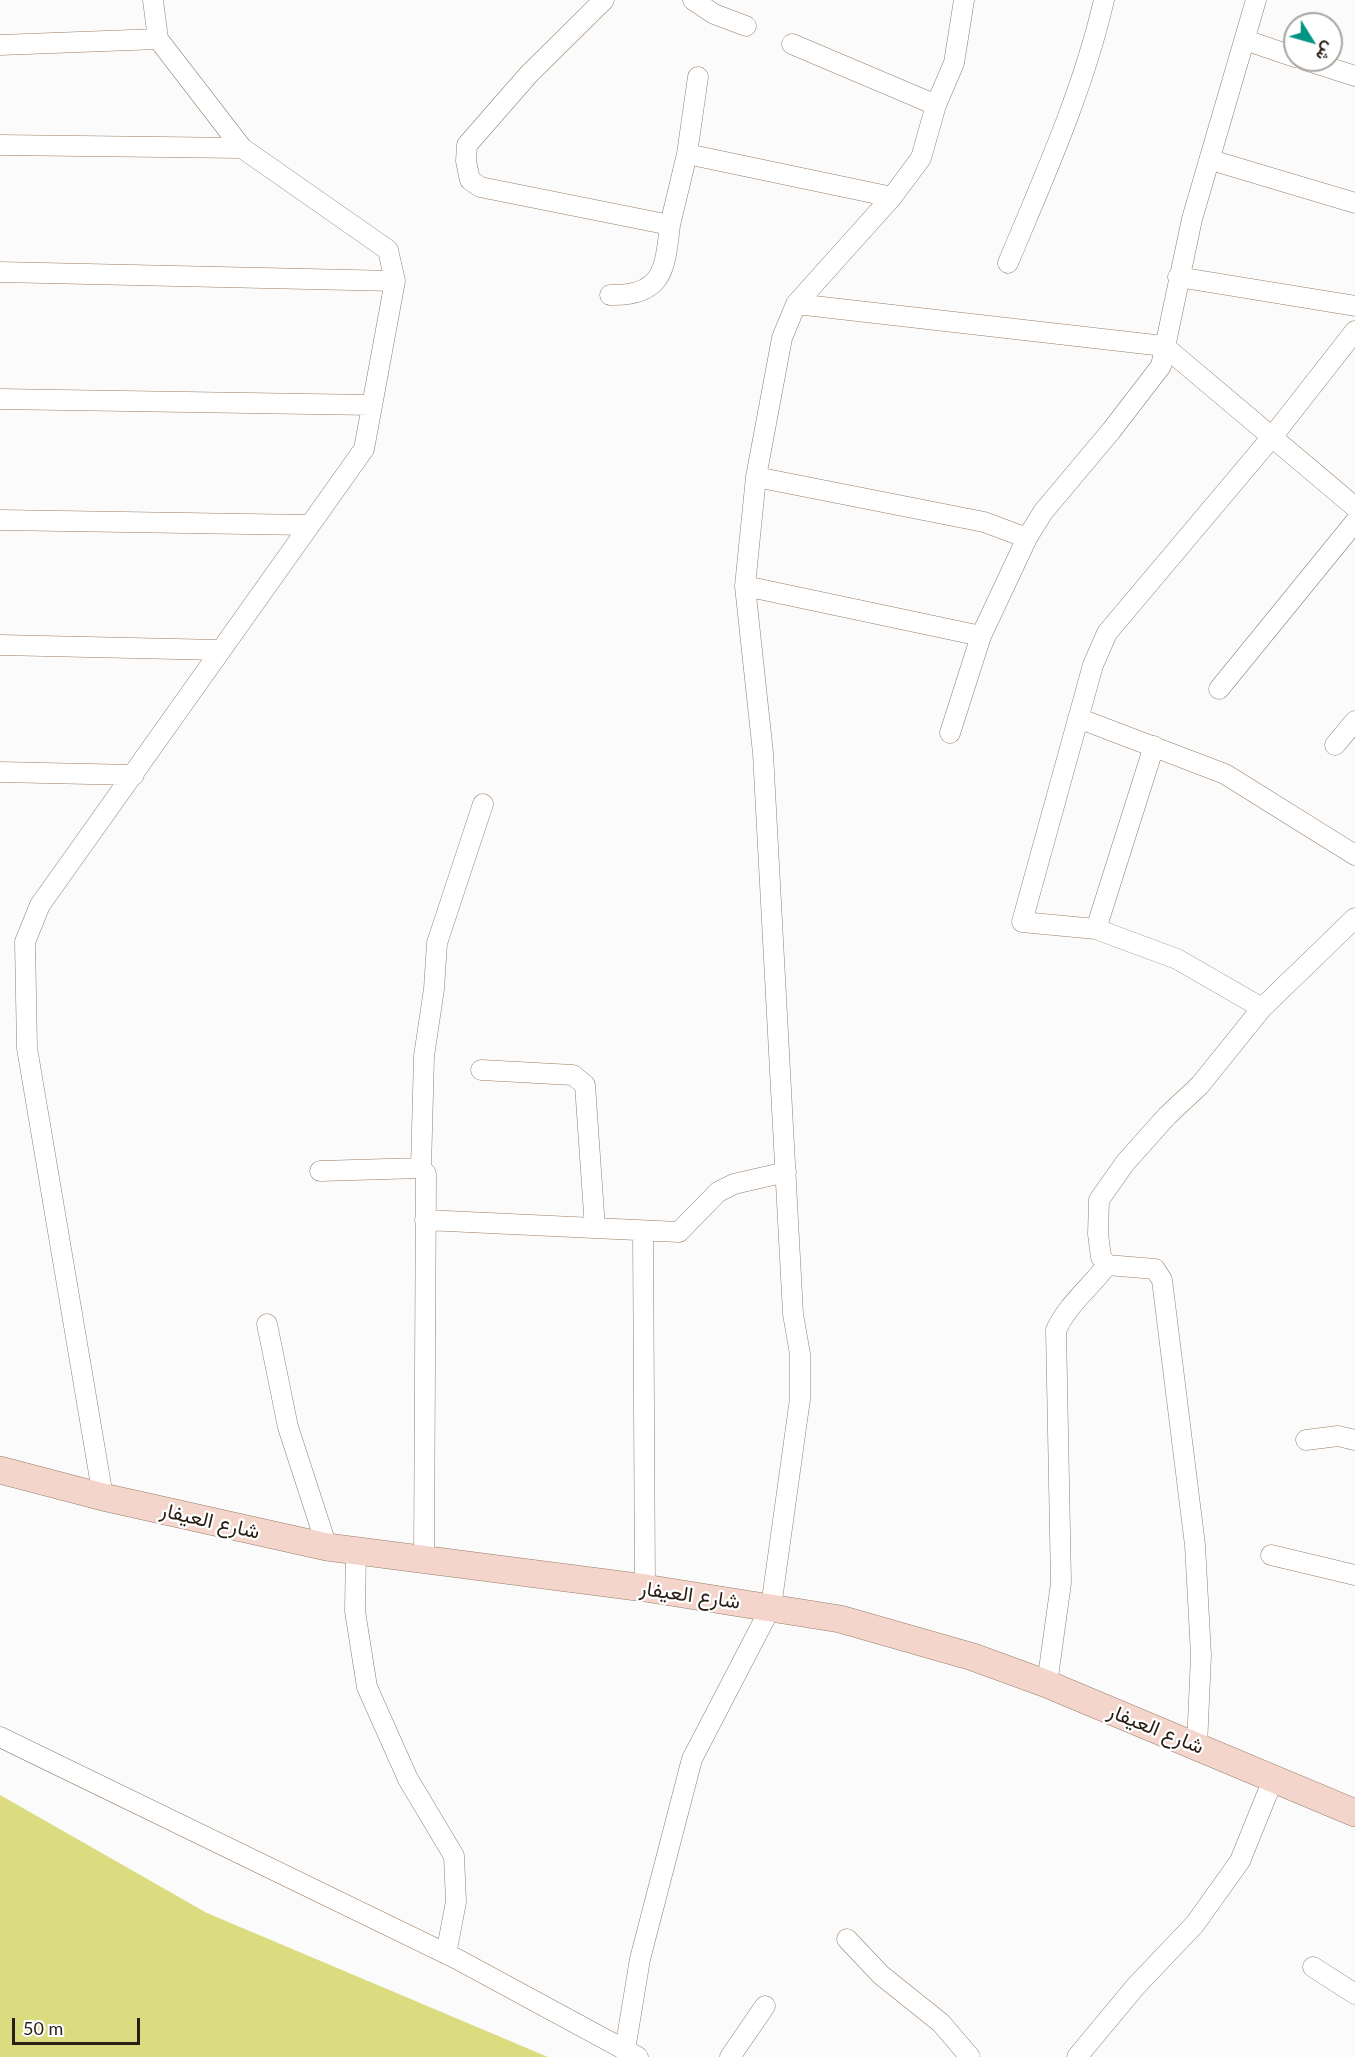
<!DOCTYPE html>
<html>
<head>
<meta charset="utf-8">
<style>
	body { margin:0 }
	#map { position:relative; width:1355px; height:2057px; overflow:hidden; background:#fbfbfb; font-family:Lato,Vazirmatn,sans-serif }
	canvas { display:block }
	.north { position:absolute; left:1283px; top:12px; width:60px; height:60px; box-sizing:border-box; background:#fff; border:2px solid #a9a5a1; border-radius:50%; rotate:127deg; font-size:16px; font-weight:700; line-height:24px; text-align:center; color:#291e15 }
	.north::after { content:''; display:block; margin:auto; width:21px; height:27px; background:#009483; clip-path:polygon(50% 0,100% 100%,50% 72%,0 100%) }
	.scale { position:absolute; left:12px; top:2018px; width:128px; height:27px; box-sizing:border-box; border:3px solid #291e15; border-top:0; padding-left:8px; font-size:18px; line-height:21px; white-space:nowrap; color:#291e15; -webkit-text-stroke:4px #fff; paint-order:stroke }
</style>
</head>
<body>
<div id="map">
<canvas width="1355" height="2057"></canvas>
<div class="north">ش</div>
<div class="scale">50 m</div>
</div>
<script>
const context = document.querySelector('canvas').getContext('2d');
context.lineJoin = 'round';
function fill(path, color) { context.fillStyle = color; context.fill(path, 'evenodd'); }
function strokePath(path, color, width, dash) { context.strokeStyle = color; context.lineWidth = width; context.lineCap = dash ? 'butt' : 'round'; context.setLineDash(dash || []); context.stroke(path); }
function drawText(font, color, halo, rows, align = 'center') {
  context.font = font + ' Lato,Vazirmatn,sans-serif'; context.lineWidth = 4.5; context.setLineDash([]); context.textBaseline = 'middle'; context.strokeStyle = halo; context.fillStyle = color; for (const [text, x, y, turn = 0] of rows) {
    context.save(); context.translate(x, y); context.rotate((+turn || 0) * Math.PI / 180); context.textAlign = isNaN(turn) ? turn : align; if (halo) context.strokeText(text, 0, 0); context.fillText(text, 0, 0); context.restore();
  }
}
const water = new Path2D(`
	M0 1795 207 1913 548 2057H0Z`);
const street = new Path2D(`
	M604 0 529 74 467 145 466 161 470 180 480 187 670 225 687 154 698 77
	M693 0 714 14 746 26
	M1245 40 1295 57
	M792 44 936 105
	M0 45 158 39
	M1305 60 1355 76
	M0 145 242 148
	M687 154 892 197
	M1211 160 1355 203
	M1008 263C1044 177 1083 91 1104 0
	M0 272 395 281
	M1178 277 1355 306
	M610 295C663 296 665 270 670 225
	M796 304 1164 346 1355 507
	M0 399 372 405
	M756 477 984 522 1027 538
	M0 520 309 525
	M745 586 981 636
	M0 645 219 650
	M1219 689 1355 522
	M1078 718 1225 774 1355 855
	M950 733 981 636 1027 538 1043 512 1111 431 1161 366 1192 219 1256 0
	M1335 745 1355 721
	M0 772 134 775
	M1096 929 1154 746
	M1262 1008 1177 959 1096 929 1022 922 1093 665 1107 633 1272 437 1355 331
	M481 1070 573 1075 585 1085 595 1228
	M421 1168 424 1056 434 989 437 943 483 804
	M320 1171 421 1168 426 1174 424 1560
	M425 1220 679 1232 718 1192 734 1184 786 1172
	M643 1231 645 1588
	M267 1324 288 1427 327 1547
	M1306 1440 1338 1436 1355 1440
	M103 1497 27 1048 25 942 40 905 364 449 395 281 388 250 242 148 158 39 153 0
	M356 1551 355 1611 367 1687 408 1779 454 1856 456 1902 446 1954
	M1271 1555 1355 1575
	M1047 1684 1061 1583 1056 1330C1068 1304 1090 1288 1107 1265
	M0 1737 457 1959 638 2057
	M1197 1746 1201 1655 1195 1545 1162 1280 1155 1269 1107 1265 1101 1257 1098 1234 1099 1200 1125 1163 1167 1116 1200 1085 1262 1008 1355 918
	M847 1939 881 1975 941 2023 970 2057
	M1313 1967 1355 1994
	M625 2050 640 1959 692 1759 771 1607 800 1399V1354L793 1314 763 753 745 586 756 477 782 338 796 304 892 197 921 158 936 105 954 63 964 0
	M730 2057 765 2006
	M1077 2057 1136 1986 1195 1924 1240 1861 1274 1777`);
const secondary = new Path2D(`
	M0 1470 103 1497 327 1547 645 1588 840 1619 973 1657 1047 1684 1355 1813`);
const streetNames = [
	["شارع العيفار",210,1521,13],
	["شارع العيفار",690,1595,8],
	["شارع العيفار",1156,1729,22]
];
fill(water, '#dbdc80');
strokePath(street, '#987d66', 21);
strokePath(secondary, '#987d66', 28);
strokePath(street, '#fff', 20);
strokePath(secondary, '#f4d5cb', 27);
drawText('21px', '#291e15', '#fff', streetNames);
</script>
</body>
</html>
